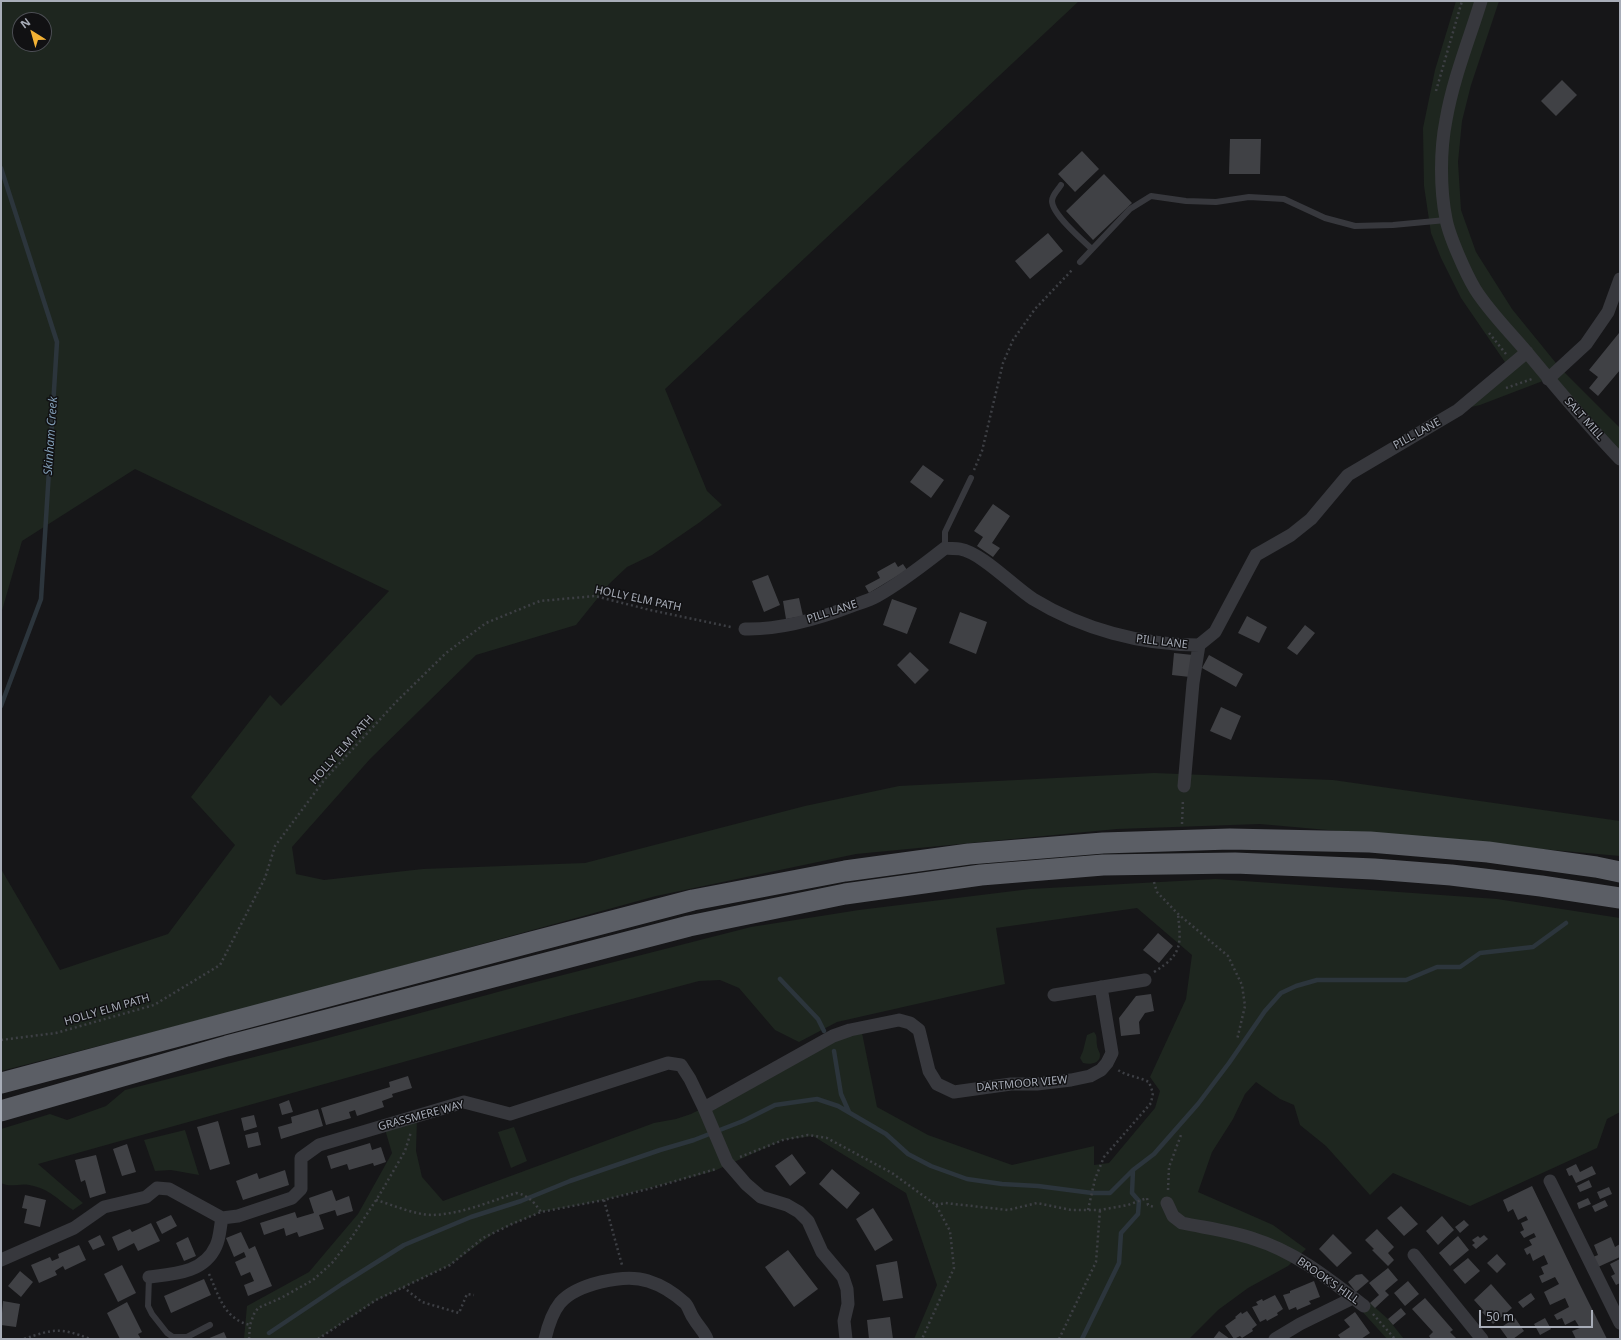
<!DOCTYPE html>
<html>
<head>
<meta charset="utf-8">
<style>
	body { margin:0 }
	#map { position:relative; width:1621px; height:1340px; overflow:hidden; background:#161618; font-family:"Noto Sans",sans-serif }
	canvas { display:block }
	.frame { position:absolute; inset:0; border:2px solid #a8adb8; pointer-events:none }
	.north { position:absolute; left:12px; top:12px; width:40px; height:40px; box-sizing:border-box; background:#111113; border:1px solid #4d4f55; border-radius:50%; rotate:323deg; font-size:11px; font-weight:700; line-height:16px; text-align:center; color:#a8adb8 }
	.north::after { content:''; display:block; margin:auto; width:14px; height:18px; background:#f2b134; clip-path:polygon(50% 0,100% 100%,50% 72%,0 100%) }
	.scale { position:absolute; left:1479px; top:1310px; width:114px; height:18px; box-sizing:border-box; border:2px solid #a8adb8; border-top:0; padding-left:5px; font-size:12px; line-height:14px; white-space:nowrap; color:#a8adb8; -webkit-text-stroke:3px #111113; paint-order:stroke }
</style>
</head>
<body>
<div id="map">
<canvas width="1621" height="1340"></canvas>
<div class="frame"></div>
<div class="north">N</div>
<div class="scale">50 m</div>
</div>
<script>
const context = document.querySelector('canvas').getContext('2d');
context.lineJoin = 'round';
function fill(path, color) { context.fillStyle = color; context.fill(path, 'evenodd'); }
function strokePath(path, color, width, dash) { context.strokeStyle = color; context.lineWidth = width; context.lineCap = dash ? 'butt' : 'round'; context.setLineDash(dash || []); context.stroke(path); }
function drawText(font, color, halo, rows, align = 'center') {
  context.font = font + ' "Noto Sans",sans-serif'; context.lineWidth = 3; context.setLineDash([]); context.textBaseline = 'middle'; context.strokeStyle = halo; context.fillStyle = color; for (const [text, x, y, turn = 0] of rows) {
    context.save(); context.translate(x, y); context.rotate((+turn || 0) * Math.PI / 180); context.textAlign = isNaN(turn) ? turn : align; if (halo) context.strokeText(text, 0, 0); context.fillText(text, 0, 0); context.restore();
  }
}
const green = new Path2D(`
	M1 1H1079L665 389 707 491 722 505 700 522 652 555 627 567 609 584 576 625 476 655 370 759 292 847 296 874 324 880 423 869 585 863 805 806 899 786 1154 773 1333 780 1620 821V856L1260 824 1117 829 856 854 656 896 282 999 1 1071V869L60 970 168 934 235 845 191 797 270 695 281 706 389 591 135 469 22 541 1 614ZM20 20H44V44H20Z
	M1456 1H1499L1471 85 1462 121 1458 162 1461 210 1476 252 1512 309 1560 368 1620 428V459L1548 379 1480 405 1458 410 1509 368 1461 298 1441 258 1431 233 1424 186 1423 128 1435 70Z
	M1216 879 1497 899 1620 918V1112L1607 1119 1597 1148 1470 1206 1393 1173 1370 1195 1326 1146 1300 1125 1294 1105 1280 1099 1256 1082 1245 1094 1233 1119 1212 1152 1198 1192 1273 1225 1306 1249 1288 1266 1248 1288 1218 1310 1189 1339H914L937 1285 906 1193 813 1136 783 1140 714 1171 604 1200 541 1212 497 1231 450 1265 377 1300 318 1339H244L247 1306 309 1272 358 1214 392 1153 384 1126 417 1117 416 1151 422 1177 443 1201 654 1123 676 1119 691 1114 861 1028 877 1107 928 1135 1012 1165 1094 1146V1165L1109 1163 1155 1108 1160 1091 1150 1077 1186 999 1192 955 1137 908 996 928 1005 984 837 1022 799 1042 775 1030 739 988 720 980 699 981 568 1016 38 1164 83 1203 73 1210C57 1199 50 1189 29 1185 20 1183 10 1188 1 1183V1129L50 1114 67 1120 106 1106 125 1090 317 1041 520 986 751 927 859 910 1030 889Z
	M1094 1032C1098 1037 1096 1039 1097 1045 1097 1048 1099 1051 1100 1054 1101 1064 1089 1065 1083 1063L1080 1058 1083 1051 1087 1035Z
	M514 1127 527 1161 511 1168 498 1132Z
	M185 1130 199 1175 171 1170 155 1171 144 1140Z
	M1368 1302 1370 1303 1388 1319 1404 1339H1387L1359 1308Z`);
const stream = new Path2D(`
	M1 168 57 342 41 599 1 706
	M780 979 818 1019 824 1031
	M834 1051 841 1094 849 1112
	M269 1333 342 1284 404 1245 471 1217 521 1201 570 1181 660 1150 694 1140 743 1121 775 1105 817 1099 838 1106 886 1134 908 1154 931 1166 967 1179 1002 1184 1038 1186 1092 1193H1110L1133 1170
	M1082 1339 1119 1263 1121 1233 1138 1214 1139 1201 1132 1193 1133 1170 1154 1154 1198 1104 1229 1063 1265 1011 1281 993 1296 986 1317 980H1406L1437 967H1460L1480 953 1533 947 1566 923`);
const building = new Path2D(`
	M1562 80 1577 95 1556 116 1541 101Z
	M1230 139H1261L1260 174H1229Z
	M1082 151 1099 169 1075 192 1058 174Z
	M1104 174 1132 203 1093 240 1066 211Z
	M1048 233 1063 251 1030 279 1015 261Z
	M1619 333 1620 370 1598 396 1589 388 1598 377 1589 370Z
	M923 465 944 480 931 498 910 482Z
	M993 504 1010 516 992 543 1000 548 993 557 977 546 983 537 974 531Z
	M895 562 898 567 903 564 907 570 869 593 865 586 880 578 877 572Z
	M768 575 780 605 764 612 752 581Z
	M799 598 803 616 786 619 783 601Z
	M892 599 917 608 907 634 883 625Z
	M960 612 987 622 976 654 949 643Z
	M1247 616 1267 627 1259 643 1238 633Z
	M1305 625 1315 633 1297 655 1287 648Z
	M910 652 929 670 915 684 897 665Z
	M1174 653 1193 655 1190 677 1172 675Z
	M1209 655 1243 674 1236 687 1202 668Z
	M1221 707 1241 716 1231 740 1210 731Z
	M1158 933 1173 946 1159 963 1143 950Z
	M1151 994 1154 1011 1145 1013 1139 1022 1140 1034 1121 1036 1119 1018 1136 996Z
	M408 1076 412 1088 392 1094 393 1097 382 1101 384 1107 357 1116 355 1110 349 1112 351 1118 326 1125 321 1108 390 1087 389 1082Z
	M289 1100 293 1112 282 1115 279 1104Z
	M318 1109 323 1126 281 1139 278 1127 292 1123 291 1117Z
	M254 1115 257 1127 244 1131 241 1118Z
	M218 1121 230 1164 210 1170 197 1127Z
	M258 1132 261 1145 248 1148 245 1135Z
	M370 1143 372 1150 381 1147 386 1162 374 1166 373 1163 349 1170 347 1164 331 1169 327 1156Z
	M127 1144 136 1172 122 1176 113 1149Z
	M792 1154 806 1173 790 1186 775 1166Z
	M96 1155 106 1193 90 1198 85 1180 81 1182 75 1160Z
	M1576 1164 1580 1172 1592 1166 1596 1174 1576 1183 1572 1175 1569 1176 1566 1169Z
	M832 1169 860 1193 847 1209 819 1184Z
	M285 1170 289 1185 243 1200 236 1181 257 1173 259 1179Z
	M1589 1180 1592 1187 1580 1192 1577 1186Z
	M1532 1186 1579 1283 1607 1339H1576L1572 1331 1580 1328 1575 1320 1565 1325 1562 1318 1557 1320 1554 1315 1569 1307 1565 1298 1550 1305 1544 1292 1559 1284 1555 1277 1542 1283 1539 1276 1544 1274 1541 1267 1548 1264 1544 1255 1533 1261 1530 1253 1527 1255 1524 1249 1532 1245 1529 1240 1536 1237 1534 1233 1524 1238 1520 1232 1524 1230 1521 1223 1528 1220 1526 1216 1518 1220 1513 1209 1508 1212 1503 1200Z
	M1609 1187 1612 1194 1600 1199 1597 1192Z
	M332 1190 336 1201 349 1196 353 1211 337 1216 335 1210 319 1215 324 1229 299 1237 297 1232 286 1236 284 1228 264 1235 260 1223 295 1212 297 1218 314 1213 309 1198Z
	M25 1195 46 1200 40 1227 24 1223 27 1209 22 1208Z
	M1588 1198 1591 1204 1579 1209 1577 1203Z
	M1605 1200 1608 1206 1595 1212 1592 1206Z
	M1401 1206 1418 1224 1404 1236 1387 1218Z
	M873 1208 893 1240 875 1251 856 1219Z
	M171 1215 177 1226 162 1234 156 1222Z
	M1442 1216 1454 1230 1438 1245 1426 1231Z
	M1464 1220 1469 1225 1460 1233 1455 1227Z
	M151 1223 160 1241 138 1251 134 1243 118 1251 112 1237 130 1229 132 1232Z
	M1377 1229 1394 1247 1388 1253 1394 1260 1388 1266 1372 1250 1374 1249 1365 1240Z
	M241 1232 249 1249 255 1246 272 1286 248 1296 244 1285 254 1281 250 1272 241 1276 235 1262 246 1257 244 1252 234 1257 226 1238Z
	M1333 1234 1352 1253 1337 1267 1319 1249Z
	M100 1235 105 1245 93 1250 88 1241Z
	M1484 1235 1488 1239 1476 1249 1472 1245 1475 1243 1472 1240 1478 1236 1480 1238Z
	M1458 1236 1469 1250 1450 1266 1439 1253Z
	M188 1237 196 1256 184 1261 176 1243Z
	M1611 1237 1615 1247 1620 1244V1257L1598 1267 1593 1257 1598 1255 1594 1245Z
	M79 1245 86 1260 65 1270 63 1266 55 1271 57 1275 39 1283 31 1265 50 1257 52 1261 59 1258 58 1254Z
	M788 1250 818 1289 794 1307 765 1267Z
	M1497 1254 1506 1264 1497 1273 1487 1263Z
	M1468 1258 1480 1271 1465 1284 1453 1270Z
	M1620 1259V1283L1616 1285 1611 1276 1615 1274 1610 1264Z
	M897 1261 903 1298 883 1301 876 1265Z
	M122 1265 136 1293 118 1302 104 1274Z
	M1388 1268 1398 1280 1385 1291 1389 1295 1375 1308 1370 1303 1379 1295 1369 1283Z
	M20 1271 33 1282 21 1297 8 1286Z
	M1362 1274 1369 1281 1356 1292 1348 1282 1356 1275Z
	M204 1279 211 1295 171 1313 164 1296Z
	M1314 1281 1320 1297 1309 1301 1311 1304 1297 1310 1296 1307 1289 1310 1283 1295 1290 1293V1291Z
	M1408 1281 1419 1294 1405 1306 1394 1293Z
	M1491 1284 1512 1308 1493 1324 1482 1312 1484 1311 1474 1300Z
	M1531 1293 1535 1299 1523 1308 1518 1302Z
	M1275 1295 1283 1309 1277 1313 1278 1315 1267 1321 1266 1319 1260 1322 1252 1307 1258 1305 1256 1302 1262 1299 1263 1301Z
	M1425 1298 1453 1330 1450 1332 1456 1338 1455 1339H1431L1429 1336 1433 1332 1412 1309Z
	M3 1301 20 1304 16 1327 1 1325Z
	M127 1302 142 1332 138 1334 141 1339H120L107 1313Z
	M1401 1308 1406 1314 1393 1325 1388 1319Z
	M1247 1311 1257 1325 1252 1329 1253 1331 1242 1338 1240 1336 1234 1339 1225 1326 1236 1318 1235 1317 1241 1312 1242 1314Z
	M1355 1312 1370 1333 1361 1339H1341L1338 1335 1350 1327 1344 1320Z
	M890 1317 893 1339H869L867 1320Z
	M1515 1318 1524 1331 1513 1339H1508L1500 1328Z
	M1545 1318 1551 1329 1540 1335 1534 1324Z
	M1219 1331 1230 1339H1213Z
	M224 1332 227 1339H207Z`);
const path = new Path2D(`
	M1436 91 1462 1
	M1489 333 1506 354
	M1506 388 1532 379
	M974 470 982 451 1003 363 1013 340 1035 309 1073 269
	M1182 824 1183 799
	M1154 882 1157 892 1177 913 1228 956 1242 985 1245 1006 1237 1040
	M1154 972C1183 954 1181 944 1178 914
	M1 1040 56 1033 154 1005 220 965 265 878 275 846 325 779 397 701 446 653 486 623 540 601 595 596 650 610 731 627
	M740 1157 783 1140 808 1135 827 1138 892 1173 936 1205 950 1231 954 1268 922 1339
	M1168 1190 1169 1167 1181 1135
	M376 1200C393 1205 415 1215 433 1215 461 1214 489 1202 516 1193 528 1195 534 1202 541 1212
	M604 1200 622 1265
	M936 1205 945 1203 1008 1210 1037 1203 1071 1210H1100L1128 1205 1147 1198 1148 1205 1154 1207
	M1088 1210 1095 1179 1104 1157 1151 1103 1153 1093 1149 1082C1139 1077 1127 1076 1118 1070
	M209 1274C219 1296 224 1319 250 1325
	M403 1287 422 1302 459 1313 467 1294 474 1295
	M1373 1314 1395 1339
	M24 1339C53 1329 60 1327 90 1339
	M249 1339 250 1325 254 1314 258 1308 281 1298 313 1280 332 1263 352 1237 380 1194 405 1151 411 1132
	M318 1339 376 1300 450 1265 483 1238 512 1224 541 1212 604 1200 652 1188 716 1169
	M1059 1339 1096 1262 1100 1210`);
const service = new Path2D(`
	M1061 185C1058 190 1052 195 1052 201 1052 214 1082 240 1092 249
	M1080 262 1130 209 1151 196 1186 201 1216 202 1249 197 1284 199 1325 218 1355 226 1393 225 1446 220
	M945 548V532L971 478
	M149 1277 148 1306 152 1314 167 1333 173 1337H187L210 1325`);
const minor = new Path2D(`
	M1481 1C1469 40 1453 79 1446 120 1440 150 1440 189 1446 219 1449 236 1466 274 1475 289 1490 313 1512 334 1530 356 1559 391 1588 426 1620 459
	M1548 379 1586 344 1608 312 1620 279
	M745 629C781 630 818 619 852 606 860 603 870 600 877 596 902 582 923 565 945 548 950 549 955 548 960 549 982 553 1013 586 1033 599 1082 629 1141 645 1199 645L1215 632 1256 555 1291 535 1311 519 1348 475 1458 410 1527 352
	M1184 786 1193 683 1199 645
	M1054 995 1145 980
	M704 1108 833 1036 850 1030 899 1020 910 1023 919 1030 929 1071 937 1084 954 1092 1011 1084H1037L1071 1080 1090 1076 1101 1070 1107 1063 1112 1053 1101 987
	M1550 1181 1620 1323
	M1167 1203 1173 1216 1182 1223C1206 1228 1231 1231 1254 1239 1296 1252 1330 1280 1364 1306
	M1414 1255 1482 1339
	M1 1260 74 1228 104 1207 146 1197 157 1188 169 1189 222 1218 238 1216 292 1198 301 1189V1158L319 1145 464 1102 510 1114 668 1063 681 1065 690 1079 704 1108 727 1162 746 1184 761 1197 787 1205 799 1212 808 1221 822 1252 843 1277 847 1289 848 1304 844 1321 846 1339
	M149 1277C174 1274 204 1273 216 1246 220 1238 220 1227 222 1218
	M545 1339C548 1326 552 1313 560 1303 576 1284 625 1273 648 1281 661 1285 675 1294 685 1303 689 1307 690 1314 694 1319 698 1326 704 1331 707 1339
	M1275 1339 1300 1324 1353 1298`);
const trunk = new Path2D(`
	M1 1083 532 942 693 900 845 871 969 854 1103 843 1230 839 1370 842 1488 852 1596 867 1620 872
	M1 1111 227 1046 689 926 845 894 981 875 1103 865 1235 863 1374 869 1451 875 1541 886 1620 898`);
const streetNames = [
	["SALT MILL",1584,419,48],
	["PILL LANE",1417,434,-29],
	["HOLLY ELM PATH",638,599,12],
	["PILL LANE",832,612,-18],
	["PILL LANE",1162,642,7],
	["HOLLY ELM PATH",342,750,-48],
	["HOLLY ELM PATH",107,1010,-16],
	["DARTMOOR VIEW",1022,1084,-5],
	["GRASSMERE WAY",421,1116,-15],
	["BROOK'S HILL",1328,1281,35]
];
const waterNames = [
	["Skinham Creek",51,436,-86]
];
fill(green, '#1e261f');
strokePath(stream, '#2c353c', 4.5);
fill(building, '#404145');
strokePath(path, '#3d3f44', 2.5, [2, 3]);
strokePath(service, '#37383d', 6);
strokePath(minor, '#37383d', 13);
strokePath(trunk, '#5b5e65', 21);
drawText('11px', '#a8adb8', '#111113', streetNames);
drawText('italic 12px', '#7f9bb3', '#111113', waterNames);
</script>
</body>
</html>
